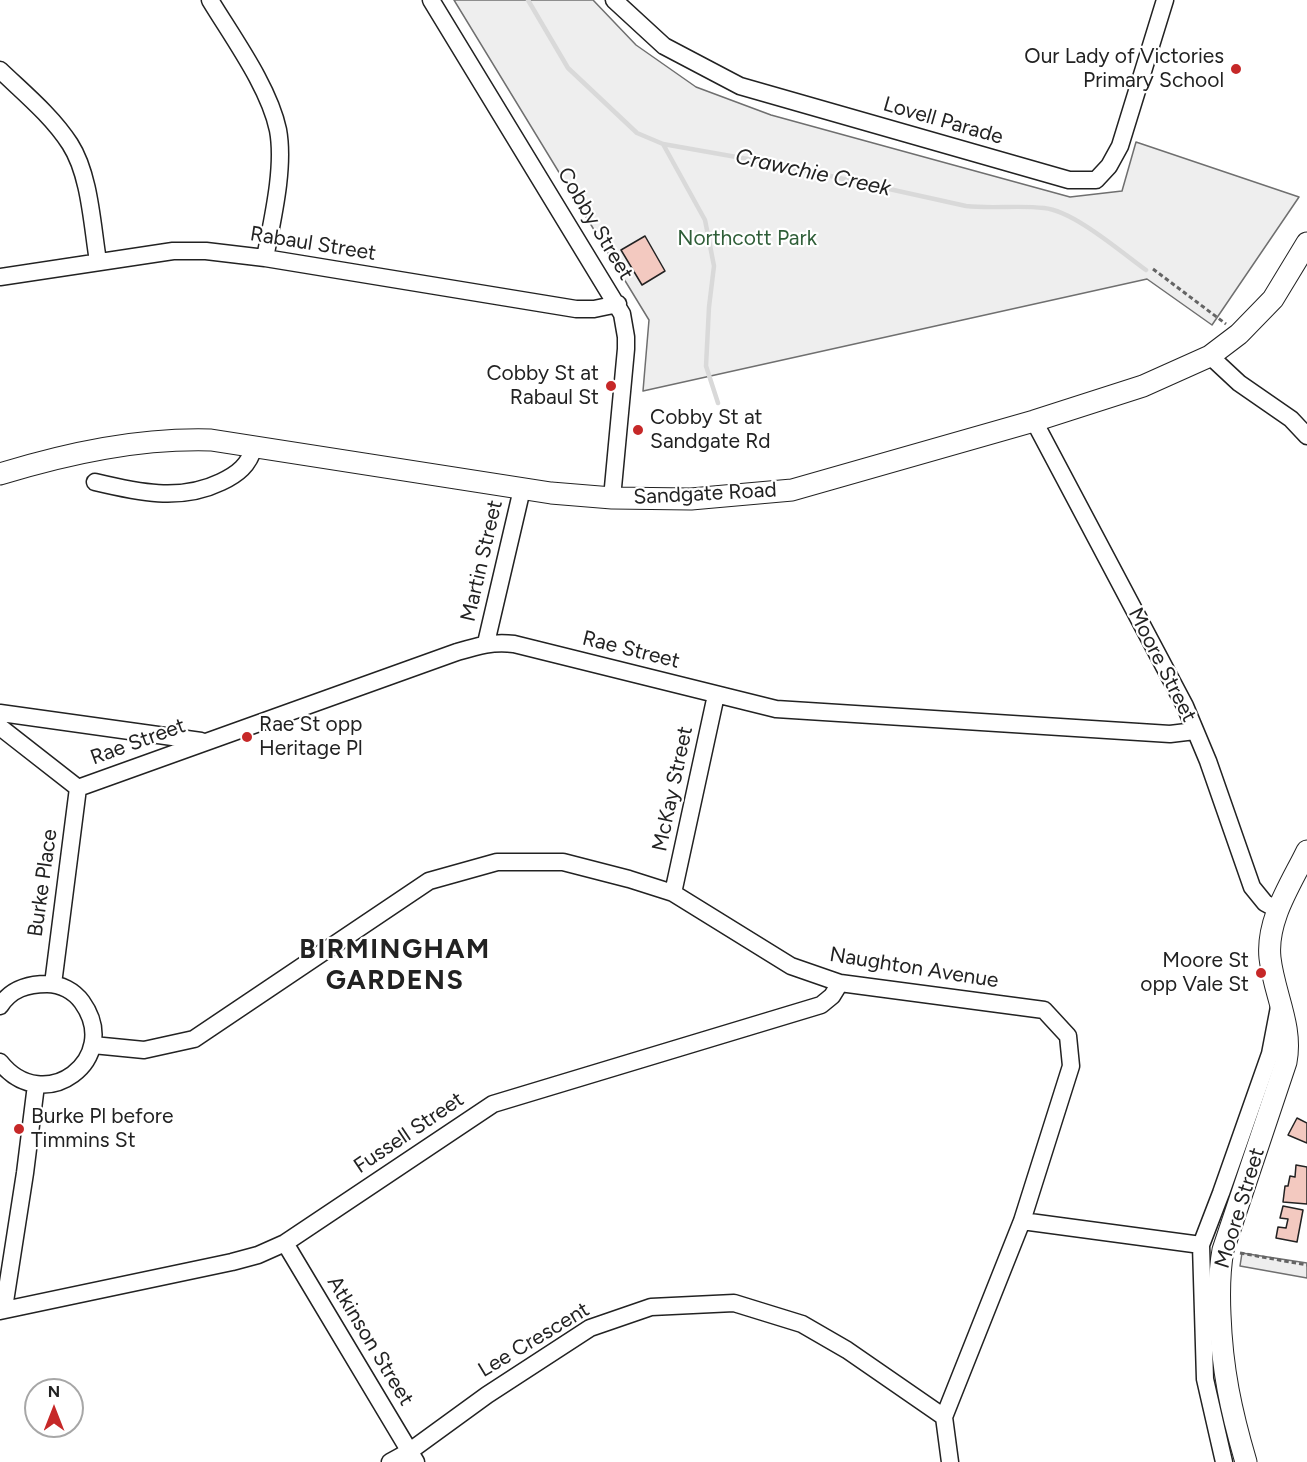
<!DOCTYPE html>
<html>
<head>
<meta charset="utf-8">
<style>
	body { margin:0 }
	#map { position:relative; width:1307px; height:1462px; overflow:hidden; background:#fff; font-family:Figtree,sans-serif }
	canvas { display:block }
	.north { position:absolute; left:24px; top:1378px; width:60px; height:60px; box-sizing:border-box; background:#fff; border:2px solid #a7a7a7; border-radius:50%; rotate:0deg; font-size:16px; font-weight:700; line-height:24px; text-align:center; color:#222 }
	.north::after { content:''; display:block; margin:auto; width:21px; height:27px; background:#c62828; clip-path:polygon(50% 0,100% 100%,50% 72%,0 100%) }
</style>
</head>
<body>
<div id="map">
<canvas width="1307" height="1462"></canvas>
<div class="north">N</div>
</div>
<script>
const context = document.querySelector('canvas').getContext('2d');
context.lineJoin = 'round';
function fill(path, color) { context.fillStyle = color; context.fill(path, 'evenodd'); }
function strokePath(path, color, width, dash) { context.strokeStyle = color; context.lineWidth = width; context.lineCap = dash ? 'butt' : 'round'; context.setLineDash(dash || []); context.stroke(path); }
function drawText(font, color, halo, rows, align = 'center') {
  context.font = font + ' Figtree,sans-serif'; context.lineWidth = 4.5; context.setLineDash([]); context.textBaseline = 'middle'; context.strokeStyle = halo; context.fillStyle = color; for (const [text, x, y, turn = 0] of rows) {
    context.save(); context.translate(x, y); context.rotate((+turn || 0) * Math.PI / 180); context.textAlign = isNaN(turn) ? turn : align; if (halo) context.strokeText(text, 0, 0); context.fillText(text, 0, 0); context.restore();
  }
}
const green = new Path2D(`
	M454 0H593L636 45 696 87 771 115 1070 197 1122 191 1136 142 1299 197 1212 325 1147 279 643 391 649 320Z
	M1242 1253 1307 1263V1278L1240 1266Z`);
const stream = new Path2D(`
	M528 0 568 68 637 133 663 144 776 164 966 206C992 209 1018 205 1044 208 1074 211 1121 252 1146 270
	M663 144 705 220 714 266 709 307 706 366 718 403`);
const building = new Path2D(`
	M645 236 665 271 642 285 621 250Z
	M1297 1118 1307 1123V1143L1288 1135Z
	M1296 1165 1307 1167V1204L1283 1202 1285 1186H1288L1290 1176 1295 1177Z
	M1283 1206 1303 1210 1297 1242 1276 1238 1278 1227 1286 1228 1288 1219 1280 1218Z`);
const path = new Path2D(`
	M1153 269 1226 324
	M1240 1253 1307 1265`);
const minor = new Path2D(`
	M210 0C233 38 269 87 278 130 285 168 272 221 265 258
	M431 0 622 314 626 337V349L612 498
	M614 0 664 46 740 86 1069 180H1096L1109 166 1120 146 1165 0
	M0 70C24 93 52 116 70 144 90 175 92 225 98 261
	M0 277 173 251H206L265 258 576 309H594L618 304
	M1210 356 1239 383 1291 419 1307 436
	M1034 421 1185 706 1208 761 1252 887 1265 903 1278 910
	M95 482C137 492 180 502 221 482 238 474 249 465 254 447
	M486 643 522 489
	M0 713 201 741
	M0 727 78 788
	M78 788 457 652C477 646 493 641 514 644L776 709 1170 734 1195 731
	M673 893 716 695
	M53 984 78 788
	M0 1006C11 989 27 984 47 984 61 984 74 991 82 1002 123 1059 44 1118 0 1062
	M93 1045 144 1050 194 1039 429 881 497 862H563L629 879 673 893 791 966 840 983 1044 1010 1068 1036 1071 1066 1022 1221 944 1417
	M1022 1221 1201 1245
	M285 1243 416 1462
	M4 1308 25 1173 36 1085
	M0 1311 232 1262 258 1255 285 1243 493 1104 821 1005 832 996 840 983
	M390 1462 410 1451 487 1395 590 1328 651 1307 734 1303 802 1324 847 1350 944 1417 950 1462
	M1224 1462 1205 1379 1201 1245 1221 1193 1270 1054 1279 1007`);
const major = new Path2D(`
	M0 474C69 453 139 438 211 440L551 493 612 498 691 499 792 490 1034 421 1143 386 1210 356 1239 334 1273 299 1307 243
	M1246 1462C1231 1411 1222 1369 1220 1315 1219 1293 1219 1272 1223 1250L1286 1062C1293 1026 1274 994 1270 958 1266 920 1291 884 1307 851`);
const markers = [
	[1236,69,6,"#c62828"],
	[611,386,6,"#c62828"],
	[638,430,6,"#c62828"],
	[247,737,6,"#c62828"],
	[1261,973,6,"#c62828"],
	[19,1129,6,"#c62828"]
];
const poiNames = [
	["Our Lady of Victories",1224,57],
	["Primary School",1224,81],
	["Cobby St at",599,374],
	["Rabaul St",599,398],
	["Cobby St at",650,418,"left"],
	["Sandgate Rd",650,442,"left"],
	["Rae St opp",259,725,"left"],
	["Heritage Pl",259,749,"left"],
	["Moore St",1249,961],
	["opp Vale St",1249,985],
	["Burke Pl before",31,1117,"left"],
	["Timmins St",31,1141,"left"]
];
const streetNames = [
	["Lovell Parade",943,121,16],
	["Cobby Street",595,224,59],
	["Rabaul Street",313,244,9],
	["Sandgate Road",705,494,-3],
	["Martin Street",482,561,-77],
	["Rae Street",631,650,14],
	["Moore Street",1162,665,63],
	["Rae Street",138,742,-20],
	["McKay Street",673,789,-78],
	["Burke Place",43,883,-82],
	["Naughton Avenue",914,968,9],
	["Fussell Street",409,1133,-34],
	["Moore Street",1240,1208,-73],
	["Lee Crescent",534,1340,-31],
	["Atkinson Street",370,1341,59]
];
const parkNames = [
	["Northcott Park",747,239]
];
const waterNames = [
	["Crawchie Creek",813,173,12]
];
const districtNames = [
	["BIRMINGHAM",395,950],
	["GARDENS",395,981]
];
fill(green, '#eee');
strokePath(green, '#6f6f6f', 1.5);
strokePath(stream, '#d9d9d9', 4.5);
fill(building, '#f3c9c0');
strokePath(building, '#222', 1.5);
strokePath(minor, '#222', 19);
strokePath(major, '#222', 23);
strokePath(path, '#646464', 3, [4.5, 3]);
strokePath(minor, '#fff', 16);
strokePath(major, '#fff', 21);
for (const [x, y, r, color] of markers) { const dot = new Path2D(); dot.arc(x, y, r, 0, 2 * Math.PI); context.fillStyle = color; context.fill(dot); strokePath(dot, '#fff', 2); }
drawText('21px', '#222', '#fff', poiNames, 'right');
drawText('21px', '#222', '#fff', streetNames);
drawText('21px', '#2f5e38', '#fff', parkNames);
drawText('italic 22px', '#222', '#fff', waterNames);
context.letterSpacing = '1.5px';
drawText('bold 27px', '#222', '#fff', districtNames);
context.letterSpacing = '0px';
</script>
</body>
</html>
